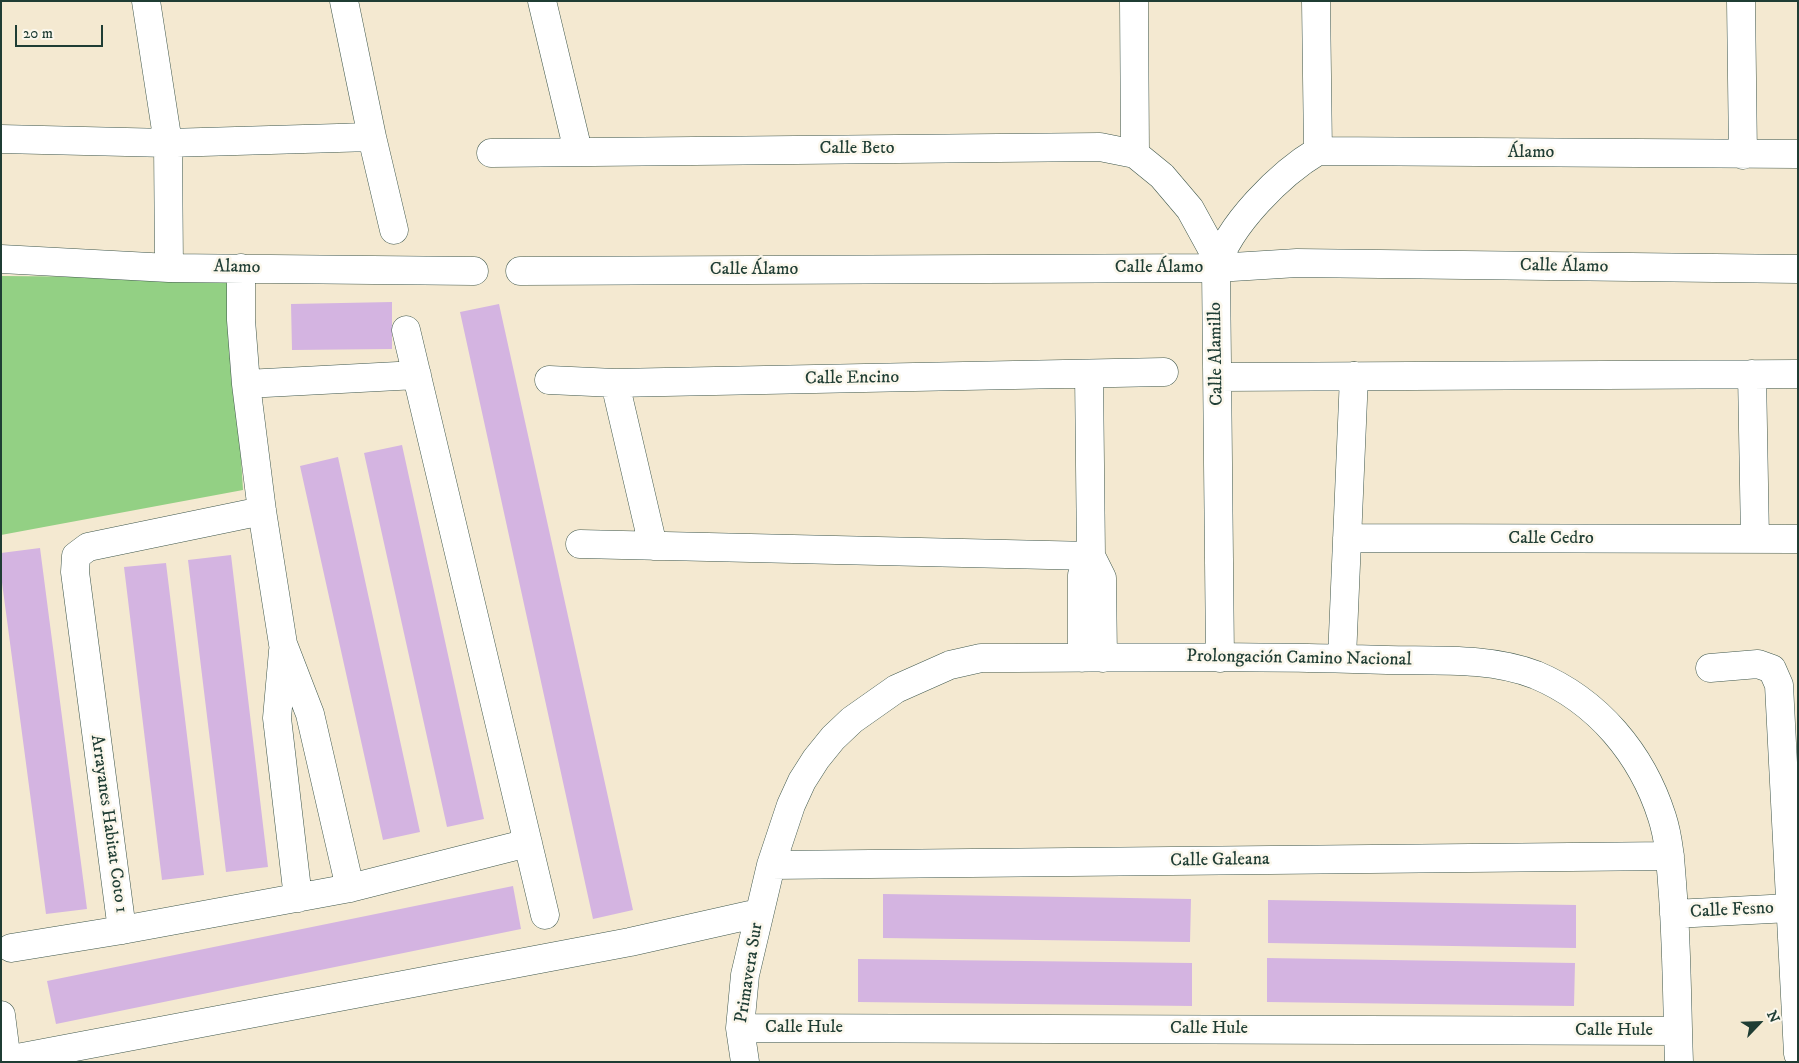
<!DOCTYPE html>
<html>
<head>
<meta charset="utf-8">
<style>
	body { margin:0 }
	#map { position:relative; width:1799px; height:1063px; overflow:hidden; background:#f4e9d1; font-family:"IM FELL DW Pica",serif }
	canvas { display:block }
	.frame { position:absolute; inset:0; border:2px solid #1f3d34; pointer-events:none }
	.north { position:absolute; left:1734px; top:998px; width:50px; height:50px; -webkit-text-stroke:4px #fbf7ec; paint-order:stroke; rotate:66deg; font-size:14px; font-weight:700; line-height:20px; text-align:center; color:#1f3d34 }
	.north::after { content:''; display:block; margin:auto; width:18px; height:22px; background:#1f3d34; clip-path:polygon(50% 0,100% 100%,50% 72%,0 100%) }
	.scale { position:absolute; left:15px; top:25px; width:88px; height:22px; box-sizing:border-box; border:2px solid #1f3d34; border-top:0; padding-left:6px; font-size:15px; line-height:18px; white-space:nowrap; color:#1f3d34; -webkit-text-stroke:4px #fbf7ec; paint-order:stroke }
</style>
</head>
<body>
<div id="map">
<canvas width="1799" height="1063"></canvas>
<div class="frame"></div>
<div class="north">N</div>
<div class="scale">20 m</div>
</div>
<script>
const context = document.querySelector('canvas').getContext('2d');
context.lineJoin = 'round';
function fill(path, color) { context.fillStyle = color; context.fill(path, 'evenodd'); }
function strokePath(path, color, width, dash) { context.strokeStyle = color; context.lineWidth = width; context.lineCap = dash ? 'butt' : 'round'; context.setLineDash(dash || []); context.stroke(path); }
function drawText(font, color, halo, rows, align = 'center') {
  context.font = font + ' "IM FELL DW Pica",serif'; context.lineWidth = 5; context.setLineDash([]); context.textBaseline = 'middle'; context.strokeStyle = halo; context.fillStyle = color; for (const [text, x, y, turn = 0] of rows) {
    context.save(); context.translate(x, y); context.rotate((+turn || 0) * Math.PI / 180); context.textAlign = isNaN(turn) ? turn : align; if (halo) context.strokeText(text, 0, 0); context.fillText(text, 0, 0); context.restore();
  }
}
const green = new Path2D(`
	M1 276 230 278 243 490 1 535Z`);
const building = new Path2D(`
	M392 302V349L292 350 291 304Z
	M499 304 633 910 593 919 460 312Z
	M402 445 484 819 447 827 364 453Z
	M338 457 420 832 383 840 300 466Z
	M40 548 87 909 46 914 1 575V553Z
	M231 555 268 867 226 872 188 560Z
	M166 563 204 875 162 880 124 567Z
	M513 886 521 929 56 1024 47 981Z
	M883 894 1191 899 1190 942 883 938Z
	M1268 900 1576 905V948L1268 943Z
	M1267 958 1575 963 1574 1006 1267 1002Z
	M858 959 1192 963V1006L858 1002Z`);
const street = new Path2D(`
	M146 1 168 143 169 268
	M542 1 578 151
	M1134 1 1135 154
	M1316 1 1318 151
	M1741 1 1743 155
	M372 137 394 230
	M1 139 168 143 372 137 344 1
	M1318 151 1798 154
	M491 153 1100 147 1135 154 1162 176 1190 209 1218 260
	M1 259 169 268 474 271
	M241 268V320L246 384 262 511 283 644 310 714 350 888
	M520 271 1216 268 1297 263 1798 269
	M406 330 545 915
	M1752 374 1755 539
	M1218 377 1798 374
	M549 380 615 383 1164 372
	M615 383 653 546
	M246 384 417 375
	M1347 538 1798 539
	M580 544 1091 556
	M1091 556 1102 578 1103 658
	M283 651 277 718 298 898
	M1082 658V575L1091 556 1089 374
	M1220 658 1216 268C1228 225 1281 173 1318 151
	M1342 658 1354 376
	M1710 668 1758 664 1772 669 1779 685 1798 1054
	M771 865 1670 856
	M1674 914 1790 908
	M122 930 75 572 76 556 88 547 262 511
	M11 948 122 930 350 888 528 843
	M1 1015 7 1062
	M740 1028 1678 1031
	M1 1061 630 942 759 913
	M745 1062 740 1028 745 975 771 865 791 805 802 781 816 759 833 738 852 720 896 689 950 665 981 658C1116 658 1252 655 1387 660 1436 661 1490 657 1536 675 1598 701 1642 754 1662 817 1670 842 1671 870 1673 896 1677 951 1677 1007 1679 1062`);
const streetNames = [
	["Calle Beto",857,149],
	["Álamo",1531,153],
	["Calle Álamo",1564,267,1],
	["Alamo",237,268,1],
	["Calle Álamo",1159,268],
	["Calle Álamo",754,270],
	["Calle Alamillo",1217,354,-91],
	["Calle Encino",852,379,-1],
	["Calle Cedro",1551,539],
	["Prolongación Camino Nacional",1299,659,1],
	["Arrayanes Habitat Coto 1",108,824,82],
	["Calle Galeana",1220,861,-1],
	["Calle Fesno",1732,911,-3],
	["Primavera Sur",750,973,-81],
	["Calle Hule",804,1028],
	["Calle Hule",1209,1029],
	["Calle Hule",1614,1031]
];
fill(green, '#93d084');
fill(building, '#d4b4e1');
strokePath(street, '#3f574c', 29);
strokePath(street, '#fff', 28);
drawText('18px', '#1f3d34', '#fbf7ec', streetNames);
</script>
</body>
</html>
